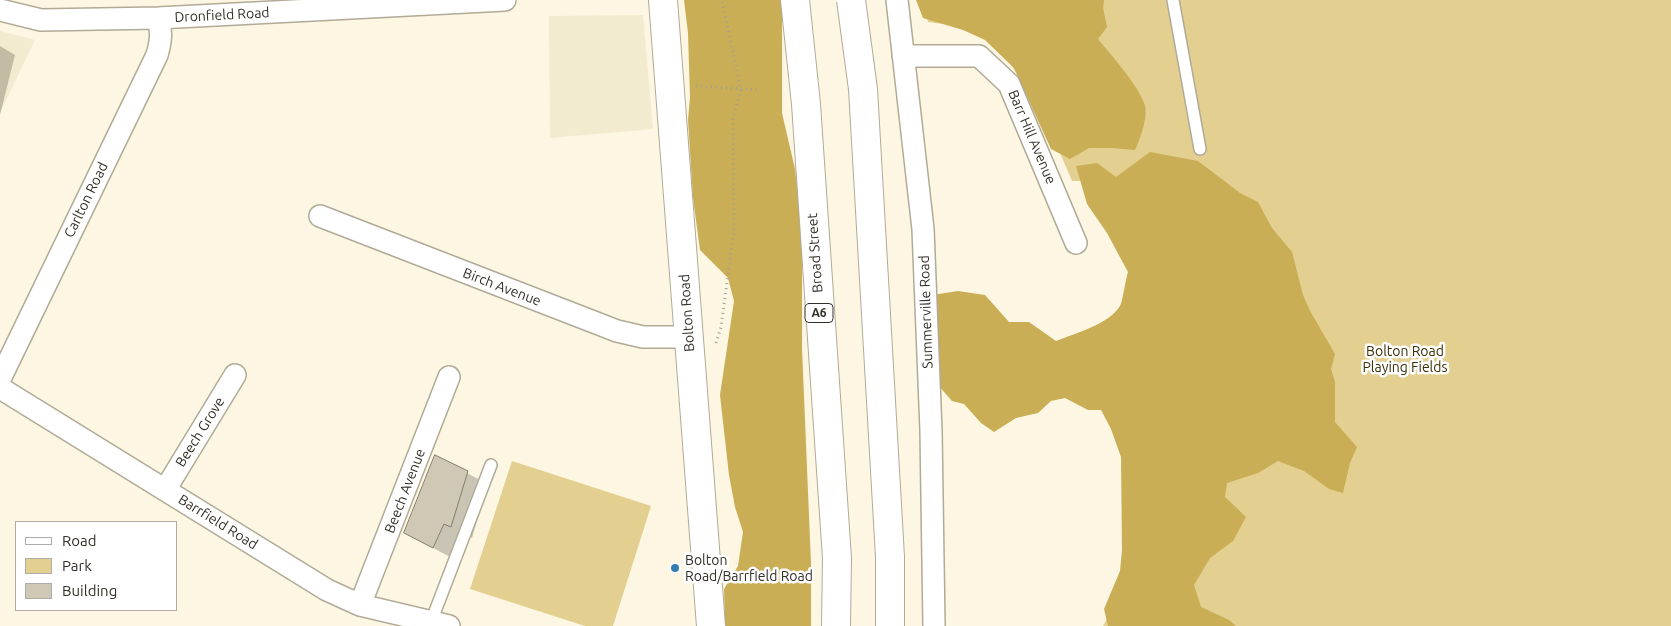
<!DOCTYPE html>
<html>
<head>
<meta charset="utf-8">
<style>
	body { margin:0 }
	#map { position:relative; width:1671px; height:626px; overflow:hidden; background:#fdf6e2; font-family:Ubuntu,sans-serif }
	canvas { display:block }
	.legend { position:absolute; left:15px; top:521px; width:162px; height:90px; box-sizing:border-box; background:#fff; border:1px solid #adaca9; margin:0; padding:6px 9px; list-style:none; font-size:15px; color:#322f28 }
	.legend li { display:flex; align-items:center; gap:10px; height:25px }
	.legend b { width:25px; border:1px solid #adaca9 }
</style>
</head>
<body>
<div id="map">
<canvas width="1671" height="626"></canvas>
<ul class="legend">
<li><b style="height:6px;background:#fff"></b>Road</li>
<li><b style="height:14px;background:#e3cf8f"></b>Park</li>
<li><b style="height:14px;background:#cec8b5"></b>Building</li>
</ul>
</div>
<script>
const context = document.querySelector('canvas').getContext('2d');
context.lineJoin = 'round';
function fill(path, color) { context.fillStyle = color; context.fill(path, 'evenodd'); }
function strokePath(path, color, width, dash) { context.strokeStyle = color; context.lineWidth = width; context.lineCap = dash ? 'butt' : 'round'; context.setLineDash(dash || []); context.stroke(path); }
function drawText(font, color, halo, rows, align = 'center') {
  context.font = font + ' Ubuntu,sans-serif'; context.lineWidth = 5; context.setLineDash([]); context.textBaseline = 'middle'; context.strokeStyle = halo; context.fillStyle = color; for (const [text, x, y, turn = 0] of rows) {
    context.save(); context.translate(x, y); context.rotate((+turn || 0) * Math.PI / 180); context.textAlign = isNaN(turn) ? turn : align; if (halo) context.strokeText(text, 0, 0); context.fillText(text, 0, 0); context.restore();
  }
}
const built = new Path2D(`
	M643 15 653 129 550 138 549 16Z
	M0 31 35 40 0 113Z`);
const green = new Path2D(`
	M924 0H1671V626H1103L1131 574 1141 295 1095 181H1072L1041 109 996 43 965 27 928 22Z
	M512 461 651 506 613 626H585L470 589Z`);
const forest = new Path2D(`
	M684 0H782V113L795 169 802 232V348L811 564V626H725L724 589 738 566 743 532 735 507 729 475 720 395 734 301 728 278 700 250 693 198 688 120 690 97 688 33Z
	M916 0H1104L1103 8 1107 27 1098 39C1111 55 1140 87 1145 106 1148 117 1140 140 1135 150L1112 148H1089L1070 159 1051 149 1014 68 985 40 963 30 923 18Z
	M1150 152 1198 161 1240 193 1258 202 1272 228 1292 252 1303 295 1310 311 1335 354 1331 369 1335 382V422L1357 447 1350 463 1343 493 1329 489 1304 471 1278 461 1258 473 1227 483 1225 497 1246 517 1233 541 1210 558 1194 585 1201 607 1229 620 1236 626H1108L1104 609 1120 571 1122 550 1121 457 1111 429 1101 410H1088L1065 398 1051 401 1038 413 1016 418 994 432 981 423 964 404 952 401 937 384 932 295 958 291 985 295 1009 322H1029L1056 341C1076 333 1109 324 1120 306 1122 304 1126 278 1128 272L1107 233 1087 204 1076 166 1097 163 1116 177Z`);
const shadow = new Path2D(`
	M0 46 15 55 0 115Z
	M436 457 488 484 472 538 465 534 454 559 405 533Z`);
const building = new Path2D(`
	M435 455 468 471 451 527 444 524 433 548 404 533Z`);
const path = new Path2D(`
	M696 86 759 90
	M716 343 721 327 734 230 733 118 741 90 722 0`);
const lane = new Path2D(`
	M1173 0 1200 149
	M431 622 491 465`);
const street = new Path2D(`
	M897 0 923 229 931 431 934 626
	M0 10 41 20 158 18 505 0
	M903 56H979L1009 84 1076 243
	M320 216 617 331 643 337H689
	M0 379 157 55C161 41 162 32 158 18
	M0 388 327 590 360 605 449 626
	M165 490 235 375
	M360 605 449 377`);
const secondary = new Path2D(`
	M663 0 711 626`);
const highway = new Path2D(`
	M795 0 806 104 837 558 836 626`);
const highwayBridge = new Path2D(`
	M851 0 863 89 890 557V626`);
const markers = [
	[675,568,5,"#347db1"]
];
const shields = [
	[819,313,28]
];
const shieldNames = [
	["A6",819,313]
];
const streetNames = [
	["Dronfield Road",222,15,-3],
	["Barr Hill Avenue",1032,137,67],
	["Carlton Road",86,200,-64],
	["Broad Street",815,253,-94],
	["Birch Avenue",502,287,21],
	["Summerville Road",926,312,-92],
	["Bolton Road",687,313,-94],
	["Beech Grove",200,432,-58],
	["Beech Avenue",405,491,-69],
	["Barrfield Road",218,522,32]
];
const parkNames = [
	["Bolton Road",1405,351],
	["Playing Fields",1405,367]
];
const poiNames = [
	["Bolton",685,560],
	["Road/Barrfield Road",685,576]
];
fill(built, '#f3ebcf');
fill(green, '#e3cf8f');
fill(forest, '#c9ae55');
fill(shadow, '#0003');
fill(building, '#cec8b5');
strokePath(building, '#827c6a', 1);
strokePath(lane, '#b0aa97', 14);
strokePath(street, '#b0aa97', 24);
strokePath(secondary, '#b0aa97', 30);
strokePath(highway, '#b0aa97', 30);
strokePath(path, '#a5a092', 3, [1, 4]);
strokePath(lane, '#fff', 11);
strokePath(street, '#fff', 21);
strokePath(secondary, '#fff', 28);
strokePath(highway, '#fff', 28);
strokePath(highwayBridge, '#b0aa97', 30, []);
strokePath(highwayBridge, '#fff', 28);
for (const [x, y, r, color] of markers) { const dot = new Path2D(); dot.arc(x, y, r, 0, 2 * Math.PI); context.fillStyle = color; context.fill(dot); strokePath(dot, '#fff', 2); }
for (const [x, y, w] of shields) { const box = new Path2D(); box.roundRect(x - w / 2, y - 9.5, w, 19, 4); context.fillStyle = '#fff'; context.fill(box); strokePath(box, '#322f28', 1); }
drawText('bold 12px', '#322f28', null, shieldNames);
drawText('14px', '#322f28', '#fff', streetNames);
drawText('14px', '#3a2f07', '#fff', parkNames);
drawText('14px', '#322f28', '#fff', poiNames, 'left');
</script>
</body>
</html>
